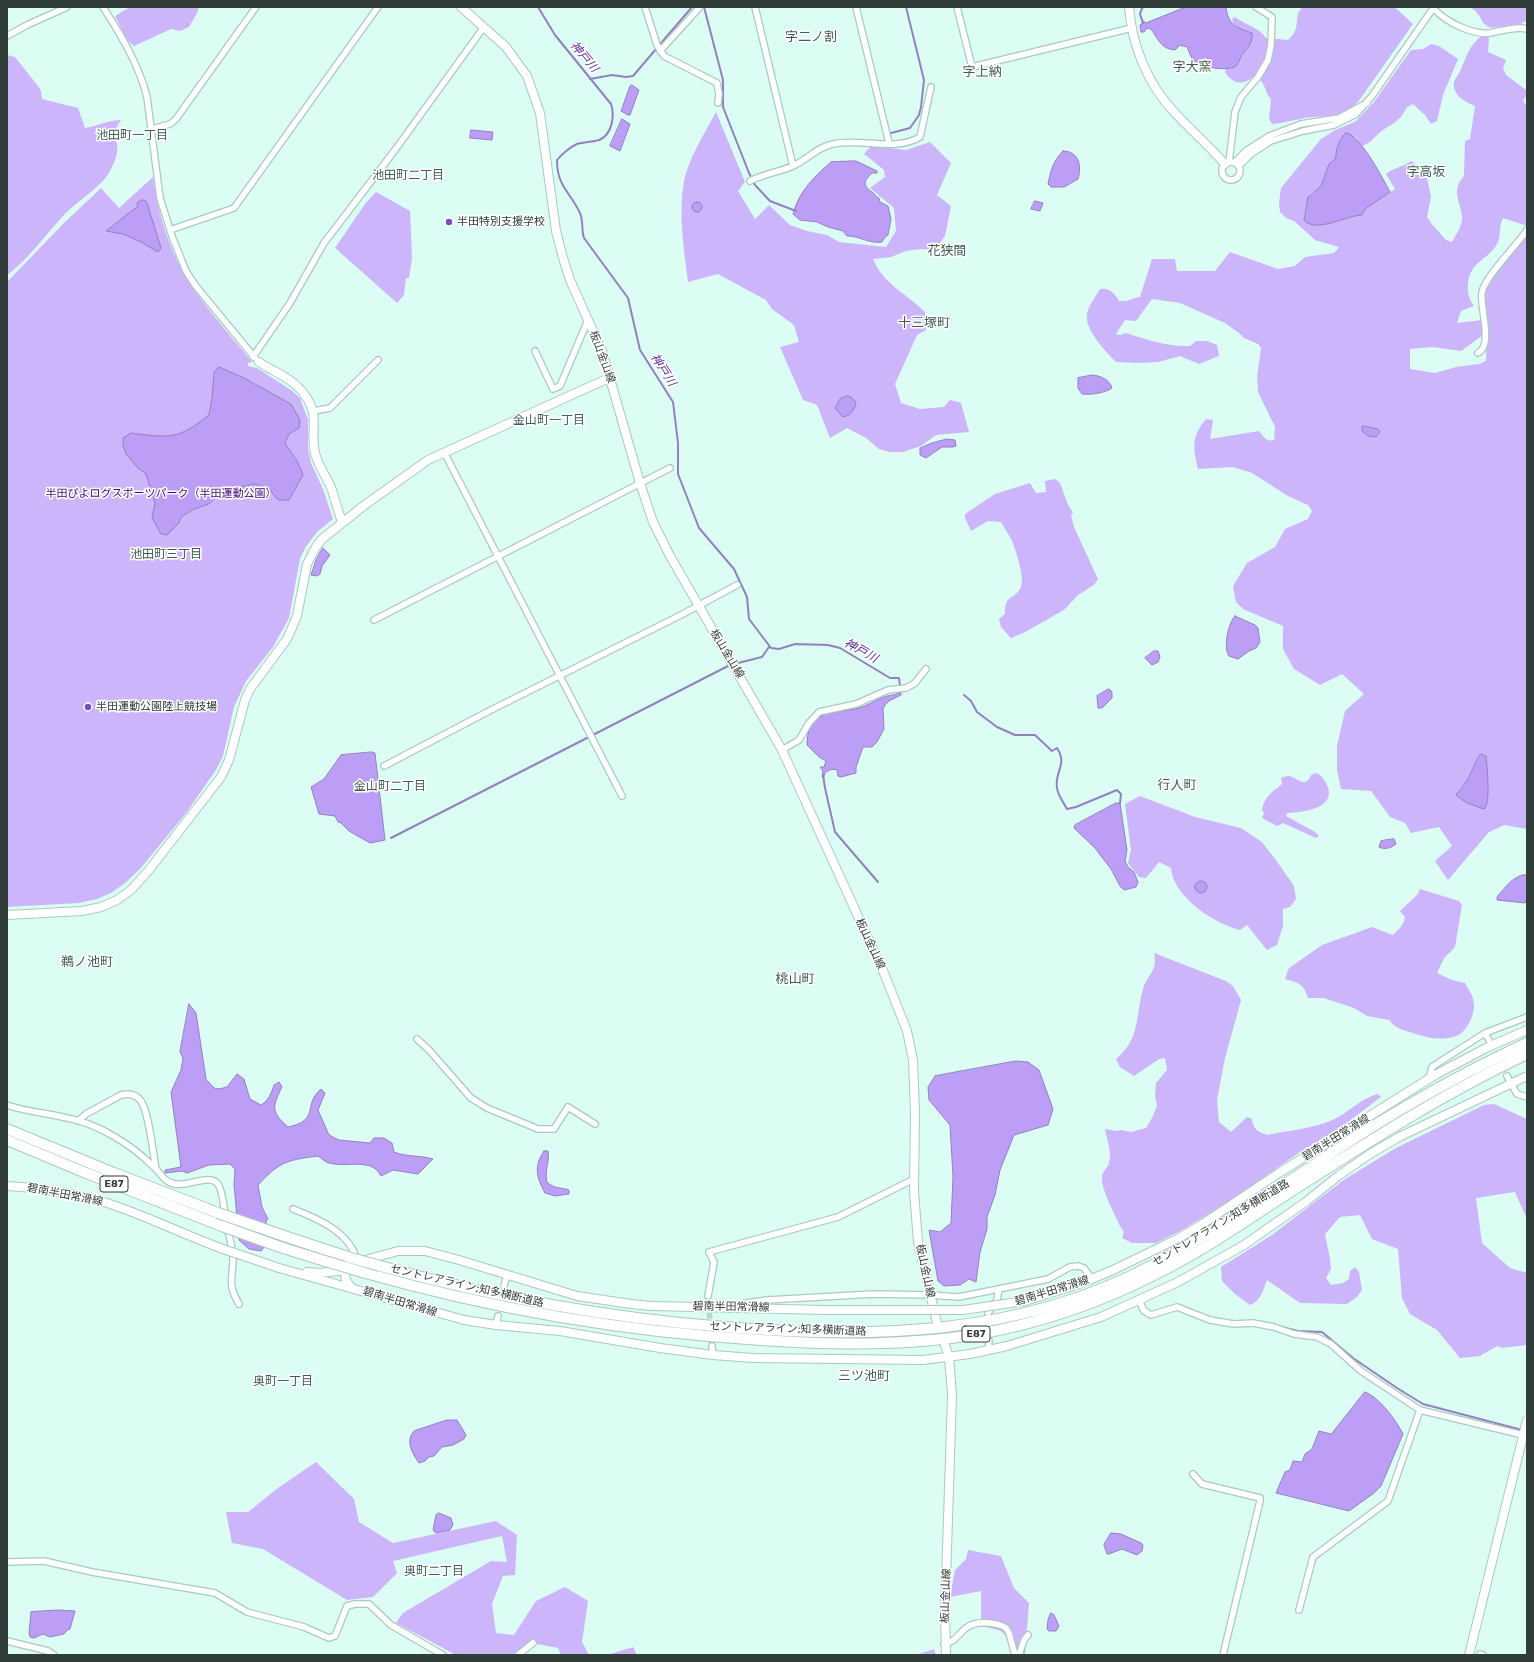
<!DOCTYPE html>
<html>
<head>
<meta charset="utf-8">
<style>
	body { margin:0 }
	#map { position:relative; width:1534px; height:1662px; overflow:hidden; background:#dbfdf3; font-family:Rubik,sans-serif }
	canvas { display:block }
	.frame { position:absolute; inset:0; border:8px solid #303d39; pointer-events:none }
</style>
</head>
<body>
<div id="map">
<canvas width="1534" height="1662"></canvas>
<div class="frame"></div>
</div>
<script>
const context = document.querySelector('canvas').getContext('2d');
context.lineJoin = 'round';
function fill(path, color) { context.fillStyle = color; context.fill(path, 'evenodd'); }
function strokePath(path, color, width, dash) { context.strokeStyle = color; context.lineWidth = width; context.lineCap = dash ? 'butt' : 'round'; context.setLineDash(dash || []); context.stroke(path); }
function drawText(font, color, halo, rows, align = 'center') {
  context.font = font + ' Rubik,"Noto Sans JP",sans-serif'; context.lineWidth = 3; context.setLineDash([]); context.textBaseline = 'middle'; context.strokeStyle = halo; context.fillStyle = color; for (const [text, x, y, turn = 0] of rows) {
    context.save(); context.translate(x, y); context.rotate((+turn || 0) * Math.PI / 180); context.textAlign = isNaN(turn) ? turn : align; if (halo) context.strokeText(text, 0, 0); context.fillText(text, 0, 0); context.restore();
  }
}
const green = new Path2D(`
	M130 7H199L197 13 189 27 180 31 171 29 134 46 127 40 115 16Z
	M1303 7H1392L1397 9 1413 24 1358 102C1340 119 1335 115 1313 117 1299 118 1286 123 1272 124L1269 119 1271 99C1263 90 1267 82 1254 76 1244 86 1232 84 1225 72L1226 68H1232C1239 63 1242 55 1249 48L1250 32C1241 32 1234 28 1232 19L1235 17C1245 25 1259 27 1266 38L1288 40C1303 27 1292 15 1303 7Z
	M1470 7H1527V20L1521 24 1490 28 1483 23C1481 17 1476 11 1470 7Z
	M1483 35 1487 36 1489 38 1488 52 1506 60 1503 68 1506 75 1526 90V96L1523 101 1527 106V226L1503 218C1499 225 1501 234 1498 242 1494 252 1483 258 1476 265 1466 275 1465 295 1474 306L1461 311 1457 323 1482 320V336L1461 351 1433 347 1410 349V369L1435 373 1456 367 1479 364 1486 361 1487 323 1484 292 1488 284 1527 233V829L1504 825 1489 832 1448 880 1435 861 1452 846 1439 827 1411 833 1405 823 1390 817 1371 791 1341 789 1337 770V746L1345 711 1364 694 1342 674 1320 685 1294 669 1283 649V626L1243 609 1236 602 1233 586 1247 563 1275 547 1285 529 1308 519 1312 511 1308 505 1288 496 1252 473 1233 467 1198 469C1193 447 1191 437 1206 419L1213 420 1210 439 1259 431C1263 436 1266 442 1274 440L1275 427 1258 392 1257 377 1261 348 1258 344 1244 338 1239 333 1225 323 1180 303 1152 299 1136 321 1125 320 1116 334 1120 335 1126 333C1148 340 1168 347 1190 346L1196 341H1207L1217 345 1219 356 1199 364 1180 356 1158 362 1138 363 1116 362C1106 352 1084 329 1087 314 1088 306 1096 296 1100 289 1110 288 1114 293 1119 301 1130 302 1131 298 1140 297L1152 259H1175L1177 271H1215L1230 252 1278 269 1295 266 1305 257 1334 253 1339 247 1315 240 1294 221 1286 218 1280 212 1279 203 1281 188 1321 139 1335 130 1355 122 1374 102 1411 50 1423 49 1431 44 1439 46 1458 59 1443 95 1437 121 1431 124 1425 115 1413 104 1406 108C1401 122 1388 125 1378 134 1372 140 1370 143 1362 146L1356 137 1340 140 1336 158 1329 164 1321 186 1317 190 1311 193 1307 201 1304 217 1317 225 1346 219 1395 189 1386 174C1393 168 1403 167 1411 161L1416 164 1420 175 1427 178 1431 197 1427 217 1431 223 1446 240 1452 242C1456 234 1463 225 1462 216 1460 201 1451 190 1464 176L1465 141 1470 139 1475 106C1465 102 1452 95 1454 82 1455 78 1460 73 1461 69 1468 53 1469 46 1483 35ZM1370 427 1380 430 1372 437 1367 434ZM1484 754 1486 756 1487 789 1457 792 1468 779 1478 757Z
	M7 55 15 57 38 86 41 91 42 99 78 108 85 128C98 126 109 120 121 120L113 133C121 148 117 158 109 173 100 188 76 202 64 215 45 235 29 259 7 275Z
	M716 112 745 182 738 191 755 219 769 205 790 225 807 231 827 235 839 242 886 247 896 231 894 208 870 188 885 177 884 170 864 154 871 146 906 150 930 142 951 163 937 195 951 206 945 236 935 250 921 249 906 251 891 257 873 259C882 283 908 295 925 312L926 330 917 335 895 384 901 403 920 409 944 407 950 400 961 403 969 432 936 435 921 446 903 452H889L879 449 866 438 847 428 830 438 817 405 803 400 780 347 799 342 794 325 772 309 766 300 718 274 688 282C684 249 678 214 684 181 689 157 705 133 716 112Z
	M153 177C158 215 171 256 193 288 211 314 233 338 252 362L248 363V366L257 368 291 390 300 398 308 420V448L311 463 323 489 333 519 317 532 305 548 300 559 289 618 273 647 246 681 234 707 223 756 216 770 186 813 140 869 125 883 111 893 97 899 79 903 7 907V282L62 225 101 188 119 208Z
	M376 192 410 211 412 258 409 278H406L404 295 397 303 335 248 365 204Z
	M1055 479 1060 483 1068 505 1073 512 1071 516 1074 527 1098 579 1094 585 1078 595 1064 610 1025 632 1011 638 1001 627 999 619 1005 614C1005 594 1012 601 1020 589 1026 580 1016 551 1012 541 1009 534 1004 528 1001 522L988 521 971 531 965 518V514L995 494 1030 483 1036 493 1046 492 1045 481Z
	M1315 773C1321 774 1323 778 1326 783 1339 808 1305 812 1287 813L1286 816 1315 832 1319 836 1316 838 1283 823 1277 826 1262 818 1264 813 1262 810C1264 797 1272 792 1282 784L1281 778C1283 777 1285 776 1288 776 1296 776 1306 790 1311 775Z
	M1140 796 1195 817 1241 828 1262 842 1278 863 1294 886 1296 899 1290 907 1283 909V926L1277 945 1267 950 1247 925 1240 930C1215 924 1173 897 1171 868L1159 862 1146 878 1139 877 1128 863 1131 850 1125 804Z
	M1420 889 1459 901 1462 905 1455 947 1444 958 1437 973 1452 980 1465 983C1469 990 1474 997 1474 1006 1474 1016 1466 1033 1456 1036 1441 1041 1427 1038 1413 1033 1403 1030 1396 1029 1389 1020L1367 1016 1354 1008 1324 998H1308C1303 983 1299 983 1285 979L1289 968 1322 945 1372 927 1393 935C1399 929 1404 925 1405 917L1400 911 1417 895Z
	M1154 953 1226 981 1233 986 1241 1000 1225 1058 1217 1100 1219 1122 1231 1132 1247 1117 1252 1119C1253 1129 1258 1132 1267 1135 1286 1131 1314 1128 1330 1121 1348 1114 1360 1098 1378 1094L1381 1097 1336 1131 1300 1152 1229 1201 1182 1230 1156 1243H1132L1122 1238 1124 1232 1120 1226C1115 1215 1102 1190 1102 1180 1101 1172 1107 1169 1109 1163 1112 1153 1107 1139 1105 1129L1116 1131 1122 1130 1131 1132 1146 1128 1152 1118 1157 1106 1155 1096 1156 1083 1167 1070 1165 1058 1159 1059 1134 1076 1120 1067 1116 1059C1141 1038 1135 1017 1143 989 1148 973 1158 972 1154 953Z
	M1494 1104 1527 1119V1219L1515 1192 1476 1198 1482 1243 1510 1268 1527 1273V1345L1502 1348 1497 1346 1480 1356 1460 1358 1437 1330 1410 1314 1402 1298 1398 1249 1372 1239 1360 1215 1340 1217 1325 1234 1330 1259 1331 1269 1326 1278 1331 1285 1343 1283 1349 1279 1350 1271 1355 1267 1359 1272 1362 1290 1357 1297 1347 1304 1300 1303 1267 1280C1263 1290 1261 1301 1250 1305L1235 1294 1222 1281 1221 1267 1272 1235 1345 1179 1396 1148 1484 1105Z
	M316 1462 354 1499 359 1522 393 1543 496 1521 517 1535 515 1575 503 1576 492 1604 496 1633 514 1635 536 1601 565 1587 588 1601 582 1642 589 1655H561L558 1648 532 1643 511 1655H456L396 1623 403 1613 491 1561 507 1562 502 1536 393 1561 397 1573 373 1597 347 1600 263 1549 232 1543 226 1512H248L278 1488Z
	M968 1550 1001 1556 1014 1588 1029 1603 1025 1655H1012C1005 1630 1006 1631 981 1626V1591L950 1597 955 1570 966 1559Z
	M633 1647 637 1655H607Z
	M934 1649 936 1655H916Z`);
const water = new Path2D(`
	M1186 7H1226C1228 25 1237 28 1252 33 1253 41 1249 47 1244 53 1240 56 1240 62 1236 66 1227 72 1202 67 1193 61L1187 47 1180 45 1175 50C1161 49 1158 39 1151 29L1147 28 1144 32H1141L1140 25 1142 24V22L1144 21 1145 23Z
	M632 85 639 90 630 115H628L621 111 630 86Z
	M622 119 630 124 620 151 610 146Z
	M471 130 493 132 492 140 470 138Z
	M1346 133C1360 134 1383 179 1390 192L1365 209 1362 215C1348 215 1315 234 1304 220L1308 197 1321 186 1329 164 1336 158C1335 151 1340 137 1346 133Z
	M1063 151C1079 151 1082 166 1078 179L1064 187H1051L1048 184C1051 170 1053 161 1063 151Z
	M856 161 877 171V173H872C864 181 862 185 872 192 875 194 875 196 879 198L880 202 888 206 891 219 888 235 885 237 882 242C869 244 860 236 847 236L843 231 828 227 817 222 800 220 793 214C799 191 814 177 831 162Z
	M142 200H145L147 203 161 248 158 252 141 242 123 234 106 231 138 206 137 203Z
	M1035 201 1043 203 1040 211 1031 209Z
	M692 207a5 5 0 1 1 10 0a5 5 0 1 1-10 0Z
	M219 367 244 378 291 404 300 420 299 428 289 434 285 443 297 461 303 475 289 500H278L269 489 254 484 220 493 209 504 192 510 181 517 179 523 167 535 161 534 152 518 155 503 146 474 138 468 126 454 123 445V438L131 433C169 438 178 440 209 415L212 398 214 373Z
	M1093 375C1101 376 1110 380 1112 388 1105 393 1091 395 1082 394L1078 388V378Z
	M847 396 851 397 856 402C855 409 851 416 843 417L835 408 840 399Z
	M1364 426 1378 429 1380 432 1376 437 1368 436 1362 431V427Z
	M947 439 955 440 956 446 953 447H942L926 458 920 455V448L932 443Z
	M323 548 330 555 322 566 320 574 317 576 311 575 316 560Z
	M1235 616 1255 625 1258 628 1260 642 1256 648 1249 651 1238 659 1229 656C1223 648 1228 623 1235 616Z
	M1154 651H1158L1160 657 1158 662 1152 665 1145 658Z
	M1109 689 1112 692V698L1102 708H1098L1097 696Z
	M900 692H901V695L889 701 885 705 883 709 884 729 877 742 872 747H863L856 767V773L841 777 838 776 837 770C832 768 824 771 824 777H822L823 771 820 767H824L826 761 819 757 807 745C807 708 834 714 859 708 867 706 874 701 881 698 887 695 894 696 899 693Z
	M372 752 375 753 385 840 370 843 349 831 341 823 338 822 335 816 319 814 311 787 324 779 341 755Z
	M1481 754 1486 756C1487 766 1491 804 1484 809L1467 803 1456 795 1468 779 1478 757Z
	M1116 803H1120L1127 850 1125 861 1128 867 1134 872 1138 882 1136 887 1124 890 1120 886 1111 869 1095 848 1074 828 1075 825Z
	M1394 839 1396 844C1392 848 1384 850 1379 847L1381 841Z
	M1523 875H1527V898L1525 903 1497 900V897C1505 888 1511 878 1523 875Z
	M1195 887a6 6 0 1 1 12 0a6 6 0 1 1-12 0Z
	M189 1004 196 1013 206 1079 214 1088 219 1089 227 1087 237 1074 244 1079 250 1099 261 1105C269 1100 271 1094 274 1085L279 1082 282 1087C272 1107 271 1112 288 1127 321 1120 302 1105 321 1089L325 1093 318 1110 329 1135 339 1140 370 1143 374 1138H384L392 1143 394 1152C406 1157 419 1155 433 1159L418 1174 393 1170 381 1176C372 1157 346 1168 329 1163 325 1162 321 1158 318 1156 287 1160 279 1162 258 1185L262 1207 268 1219 266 1221 268 1242 261 1251 249 1249 239 1240 234 1184 235 1169 230 1164 209 1165 187 1173 182 1171 165 1173V1170L181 1167 171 1092 181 1070 183 1058 180 1052Z
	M1016 1061 1028 1062 1039 1070 1053 1109 1048 1125 1014 1135 1000 1170 995 1195 987 1217V1229L980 1252 976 1282 969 1279 960 1285 944 1286 938 1281 929 1230 940 1232 951 1223 953 1177 950 1125 929 1100 928 1087 935 1076Z
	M544 1151H548C550 1162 544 1170 547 1182 554 1189 560 1187 569 1190V1194L555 1196 545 1193C537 1178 533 1167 544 1151Z
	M1365 1392C1379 1397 1396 1420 1403 1434L1381 1486 1374 1493 1349 1511 1276 1493 1285 1472 1290 1470 1293 1461 1302 1462 1305 1454 1312 1449 1319 1431 1331 1434Z
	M447 1420H457L466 1435 464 1439 453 1445 442 1447 434 1456 429 1457 425 1461 419 1463C412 1453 405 1441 414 1431Z
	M439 1513 451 1518 453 1525 450 1530 436 1533 433 1530 436 1515Z
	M1111 1533 1121 1534 1141 1543 1143 1545 1142 1551 1137 1555 1122 1549 1109 1554H1107L1104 1545Z
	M59 1610 75 1611 70 1629 66 1631 64 1634 50 1637 43 1634 34 1638 30 1637 29 1633 31 1612Z
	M1051 1613 1054 1615 1059 1626 1056 1631H1049L1047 1629 1048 1620Z`);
const stream = new Path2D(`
	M538 7 555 35 611 104C615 116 612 135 599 140 592 142 584 142 577 144 570 147 561 155 557 160 557 186 569 191 579 211 584 219 581 230 584 238L628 298 640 350 673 402 678 443V474L699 528 734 569 747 597 749 619 771 648 779 649 795 644 828 645 840 648 890 678H899L900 686
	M704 7 723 80V107L749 173 755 185 770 201 796 211
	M1143 23 1140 14 1142 8 1144 7
	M590 79 612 75 626 77 633 76 692 7
	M891 133 910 128 919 115 921 107 924 80 906 7
	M734 664 762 657 769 647
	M964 695 971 701 977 712 997 727 1015 735H1035L1052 751 1057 748C1068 765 1054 772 1057 788 1058 796 1064 803 1067 809L1076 807 1117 790 1121 794 1120 803
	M823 775 825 788 835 832 878 882
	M391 838 730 665
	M1265 1323 1298 1331 1322 1332 1353 1358 1397 1388 1423 1404 1522 1430`);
const streetTunnel = new Path2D(`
	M1491 1044 1507 1076
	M708 1296 712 1346`);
const street = new Path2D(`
	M103 7C121 35 139 65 147 97L160 198 173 239 186 271 195 285 255 358
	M645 7 657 45 664 56 717 83 719 94 718 103
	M755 7 793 166
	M856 7 889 143
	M957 7 972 67 1132 28
	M1434 9C1446 22 1472 35 1490 33 1501 31 1516 26 1527 29
	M7 36 27 25 67 7
	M660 51 700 7
	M152 129 170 124 176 119 256 7
	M1222 171a9 9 0 1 1 18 0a9 9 0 1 1-18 0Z
	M1229 162 1235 112 1241 97 1258 77 1268 60 1271 45 1272 17 1256 7
	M1235 162 1247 150 1269 136 1301 124 1339 118 1367 103
	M1239 166 1251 154 1271 141 1303 131 1334 125 1356 114 1372 96 1434 7
	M750 181C764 174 779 172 793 166 807 160 817 147 833 144 861 138 895 152 920 137L931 87
	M170 230 234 208 378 7
	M535 351 553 389 560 386 588 320
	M1478 353C1494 345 1479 306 1482 292 1485 277 1517 245 1527 230
	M253 357 290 303 324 243 395 150 484 27
	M314 411 330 408 378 360
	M444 452 622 796
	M374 620 670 468
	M782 750 799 740 809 723 819 712 856 704 888 690 906 688 915 683 926 669
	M384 766 491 710 681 615 737 585
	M1485 1033 1489 1040
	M417 1039 429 1050 471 1098 487 1108 538 1129H554L568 1107 595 1124
	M1507 1076 1517 1094 1527 1097
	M1429 1078 1432 1067 1438 1063 1485 1033 1527 1017
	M7 1105C27 1112 47 1113 67 1118 84 1121 100 1128 115 1137 129 1145 144 1157 156 1169 160 1173 163 1179 169 1182 185 1191 211 1170 219 1186 223 1195 224 1207 225 1216
	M78 1121 86 1114 121 1095C129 1093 136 1094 141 1101 149 1113 153 1153 156 1169
	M293 1209C319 1219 349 1232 357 1260
	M227 1227C230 1238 233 1250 233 1261 232 1281 228 1285 239 1304
	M504 1286 507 1275
	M708 1296 714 1262 709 1252 838 1217 914 1179
	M1139 1300 1144 1311 1151 1315 1177 1307 1210 1320 1234 1324 1253 1323 1274 1327 1294 1334 1317 1337 1331 1344 1361 1371 1420 1410 1527 1436
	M732 1305 767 1300 874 1294 930 1295 959 1297 1048 1279 1070 1267 1078 1266 1084 1268 1092 1279
	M988 1313 997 1300 999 1289
	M496 1325 498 1316
	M712 1346 713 1355
	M988 1349 989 1341
	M1193 1474 1202 1484 1260 1498V1501L1223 1655
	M7 1562 44 1561 92 1572 215 1593 247 1612 304 1627 329 1638 335 1636 347 1606 355 1604H369L391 1625 443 1655
	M1299 1610 1313 1557 1388 1501 1420 1410
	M7 1641 48 1651 54 1655
	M944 1644C956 1642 958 1634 966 1628 975 1620 997 1622 1006 1628L1009 1633 1015 1655
	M1480 1654 1483 1655
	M518 1655 533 1643
	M1019 1655 1024 1640 1028 1635`);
const secondary = new Path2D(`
	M461 7 506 47 527 76 540 113 556 231 563 258 570 280 602 351 640 483 653 522 670 556 782 750 884 973 907 1031 913 1060 915 1113 914 1191 918 1242 937 1323
	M1129 7C1132 46 1148 85 1175 113 1191 130 1209 146 1225 164
	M259 362C272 371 290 377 300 389 323 415 309 427 315 453 318 466 327 477 332 490 335 500 338 511 342 522
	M7 915 82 911 101 907 117 900 131 890 149 870 221 777 229 760 245 700 250 689 287 639 297 616 307 564 316 547 322 539 366 504 428 460 611 377
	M7 1186C38 1188 71 1192 101 1201 143 1214 182 1234 223 1249
	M350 1266C342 1273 345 1281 351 1287
	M279 1268 464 1320 496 1325 560 1331 660 1348 713 1355 753 1358 923 1360 970 1354 1007 1346 1101 1317 1178 1282 1244 1245 1307 1201 1338 1176 1370 1154 1399 1137 1527 1076
	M307 1272 319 1273 339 1271 358 1262 398 1251H425L459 1260 577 1296 631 1304 652 1306
	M1025 1301 1079 1284 1111 1271 1179 1238 1204 1223 1279 1173 1435 1075 1488 1047 1527 1030
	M945 1345 949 1357 952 1395 945 1611 946 1655
	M1469 1655 1527 1420`);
const highway = new Path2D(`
	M7 1129 114 1173 218 1213
	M7 1140 86 1173 222 1226
	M287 1237 348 1257
	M283 1248 325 1261
	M380 1266C493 1297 608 1318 725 1327 871 1339 1019 1336 1151 1266 1229 1224 1301 1172 1375 1125 1424 1095 1475 1067 1527 1043
	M362 1272C492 1309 625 1332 761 1340 834 1345 907 1346 979 1334 1041 1323 1101 1302 1156 1274 1201 1252 1242 1223 1284 1196 1363 1145 1442 1094 1527 1054`);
const secondaryBridge = new Path2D(`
	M223 1249 279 1268
	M652 1306 826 1310H963L1025 1301`);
const highwayBridge = new Path2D(`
	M218 1213 287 1237
	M222 1226 283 1248
	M348 1257 380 1266
	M325 1261 362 1272`);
const markers = [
	[449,222,4,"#7d4bc3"],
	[88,707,4,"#7d4bc3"]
];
const shields = [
	[114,1184,28],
	[976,1334,28]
];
const shieldNames = [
	["E87",114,1184],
	["E87",976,1334]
];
const poiNames = [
	["半田特別支援学校",457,222],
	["半田運動公園陸上競技場",96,707]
];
const streetNames = [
	["板山金山線",602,357,70],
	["板山金山線",727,654,59],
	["板山金山線",870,944,65],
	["碧南半田常滑線",1336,1138,-32],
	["碧南半田常滑線",65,1195,11],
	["セントレアライン;知多横断道路",1221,1223,-31],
	["板山金山線",925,1271,78],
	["セントレアライン;知多横断道路",467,1286,13],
	["碧南半田常滑線",1052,1291,-17],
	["碧南半田常滑線",400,1302,17],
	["碧南半田常滑線",731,1307,1],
	["セントレアライン;知多横断道路",788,1329,2],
	["板山金山線",946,1596,-88]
];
const parkNames = [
	["半田ぴよログスポーツパーク（半田運動公園）",161,494]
];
const waterNames = [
	["神戸川",584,57,50],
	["神戸川",663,370,57],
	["神戸川",861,651,29]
];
const neighbourhoodNames = [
	["池田町一丁目",132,136],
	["池田町二丁目",408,176],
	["金山町一丁目",549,421],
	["池田町三丁目",166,555],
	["金山町二丁目",390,787],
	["奥町一丁目",283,1382],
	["奥町二丁目",434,1572]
];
const quarterNames = [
	["字二ノ割",811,37],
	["字大窯",1192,67],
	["字上納",982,72],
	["字高坂",1426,172],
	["花狭間",947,251],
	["十三塚町",924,323],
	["行人町",1177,785],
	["鵜ノ池町",87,962],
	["桃山町",795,979],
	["三ツ池町",864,1376]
];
fill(green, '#ccb5fb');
fill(water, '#bd9ef7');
strokePath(water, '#9381be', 1);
strokePath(stream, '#9381be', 2);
strokePath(streetTunnel, '#b9d7ce', 5.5, [5.5, 3]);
strokePath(street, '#a9cac0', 8);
strokePath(secondary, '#a9cac0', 10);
strokePath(highway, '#a9cac0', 12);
strokePath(street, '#fff', 5.5);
strokePath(secondary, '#fff', 8);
strokePath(highway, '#fff', 10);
strokePath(secondaryBridge, '#a9cac0', 10, []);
strokePath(highwayBridge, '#a9cac0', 12, []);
strokePath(secondaryBridge, '#fff', 8);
strokePath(highwayBridge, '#fff', 10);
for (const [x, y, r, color] of markers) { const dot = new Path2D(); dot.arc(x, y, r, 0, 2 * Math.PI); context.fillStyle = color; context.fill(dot); strokePath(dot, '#fff', 1.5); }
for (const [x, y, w] of shields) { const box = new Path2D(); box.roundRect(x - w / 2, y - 8, w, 16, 3); context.fillStyle = '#fff'; context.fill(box); strokePath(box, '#303d39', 1); }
drawText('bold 10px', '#303d39', null, shieldNames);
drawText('11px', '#303d39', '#fff', poiNames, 'left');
drawText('11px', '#303d39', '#fff', streetNames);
drawText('11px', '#410b75', '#fff', parkNames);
drawText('italic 12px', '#5c3197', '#fff', waterNames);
drawText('12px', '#405d54', '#fff', neighbourhoodNames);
drawText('13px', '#405d54', '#fff', quarterNames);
</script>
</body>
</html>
